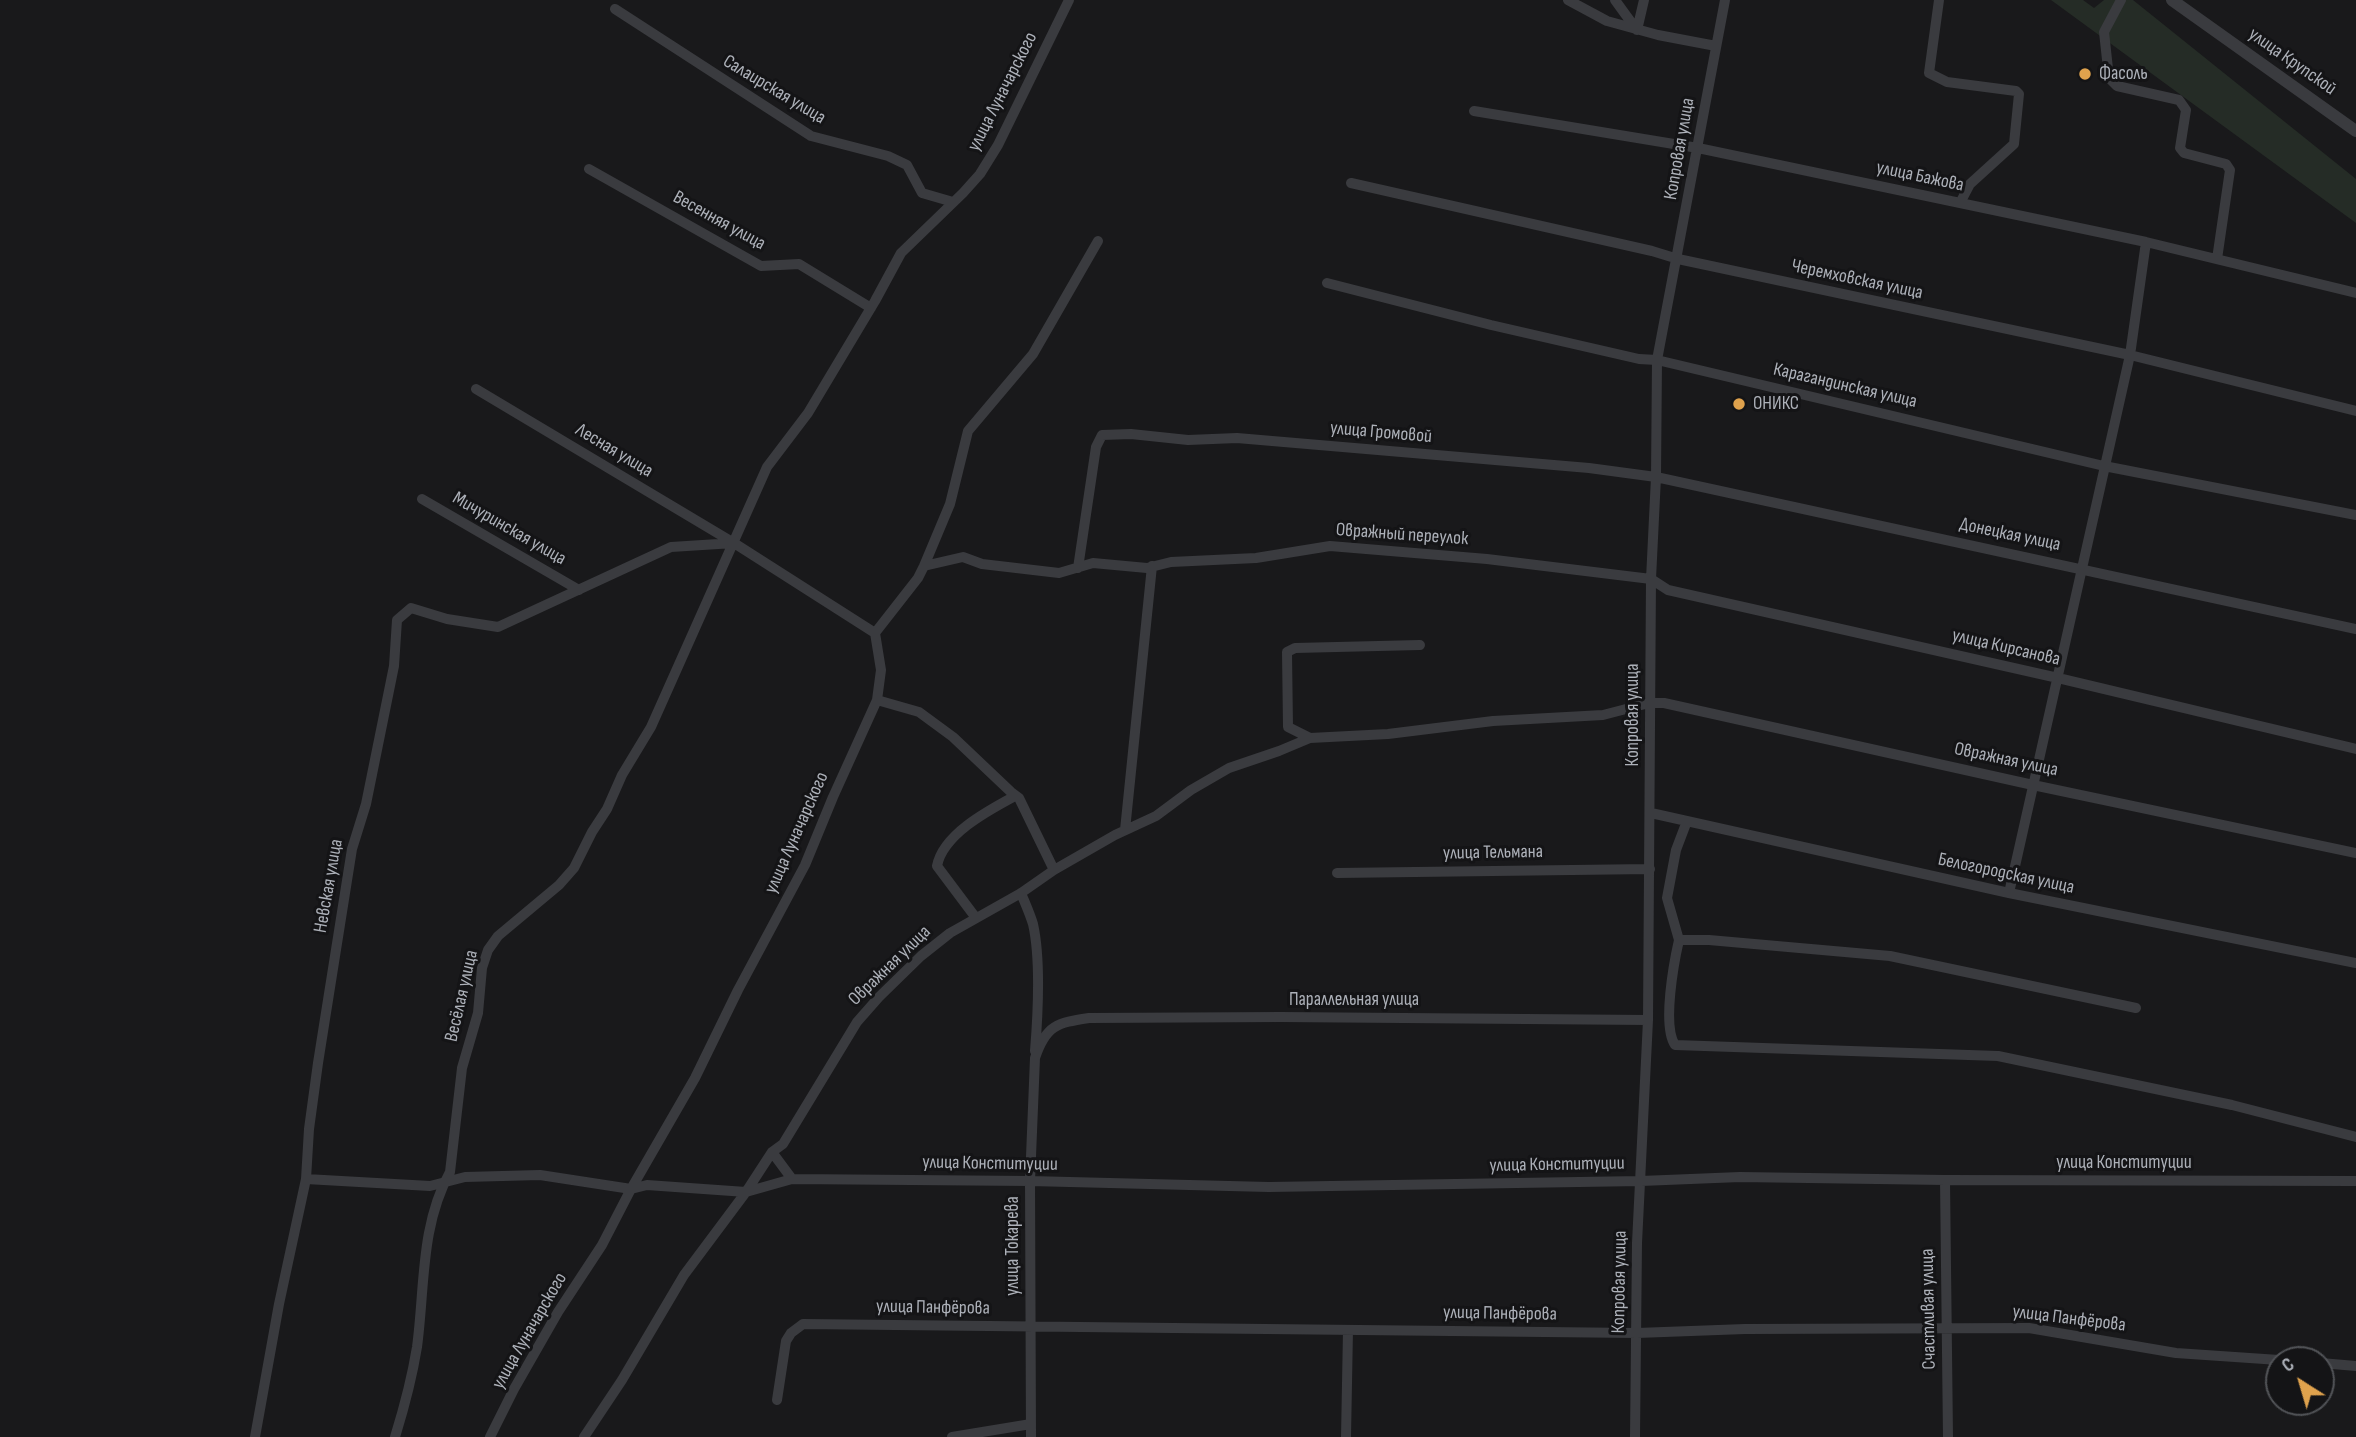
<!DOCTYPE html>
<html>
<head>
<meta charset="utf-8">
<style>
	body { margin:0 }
	#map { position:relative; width:2356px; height:1437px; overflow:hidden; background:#19191b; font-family:"Sofia Sans Condensed",sans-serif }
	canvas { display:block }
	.north { position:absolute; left:2265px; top:1346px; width:70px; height:70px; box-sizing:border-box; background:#141416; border:2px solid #515357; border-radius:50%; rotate:323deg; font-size:19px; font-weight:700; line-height:28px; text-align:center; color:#adb1b9 }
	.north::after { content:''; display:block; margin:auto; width:24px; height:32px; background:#dfa24d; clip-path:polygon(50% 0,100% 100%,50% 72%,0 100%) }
</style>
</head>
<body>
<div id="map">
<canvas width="2356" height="1437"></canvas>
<div class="north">С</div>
</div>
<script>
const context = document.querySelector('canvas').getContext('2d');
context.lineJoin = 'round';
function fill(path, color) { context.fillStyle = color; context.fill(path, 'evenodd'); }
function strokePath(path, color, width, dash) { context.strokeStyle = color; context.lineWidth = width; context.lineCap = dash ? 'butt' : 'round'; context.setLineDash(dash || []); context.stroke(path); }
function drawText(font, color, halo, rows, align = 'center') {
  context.font = font + ' "Sofia Sans Condensed",sans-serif'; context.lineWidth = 6; context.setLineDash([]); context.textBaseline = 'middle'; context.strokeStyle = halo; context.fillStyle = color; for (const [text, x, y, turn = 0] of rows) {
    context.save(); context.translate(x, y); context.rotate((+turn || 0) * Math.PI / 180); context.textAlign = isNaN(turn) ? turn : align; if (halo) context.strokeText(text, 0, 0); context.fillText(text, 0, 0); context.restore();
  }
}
const green = new Path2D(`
	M2051 0H2083L2094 8 2104 0H2133L2356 179V223Z`);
const minor = new Path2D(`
	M1568 0 1607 21 1658 35 1716 46
	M1615 0 1636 29
	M1939 0 1929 73 1947 82 2016 91 2019 94 2014 144 1970 184 1960 203
	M2121 0 2104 32 2109 78 2117 86 2179 100 2186 110 2180 148 2184 153 2226 164 2230 170 2217 259
	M615 9 811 136 888 156 907 165 922 193 953 202
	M1637 30 1644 0
	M1474 111 1698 148 2146 242 2356 293
	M589 169 761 266 799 264 871 308
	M1351 183 1652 251 1678 259 2130 355 2356 411
	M1327 283 1491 325 1639 359 1657 360 2104 466 2356 515
	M476 389 734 543 875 633
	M422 499 579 590
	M924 566 963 557 982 564 1059 573 1093 563 1147 568 1171 562 1256 558 1330 546 1487 559 1651 579 1668 590 2058 678 2356 749
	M1078 568 1096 447 1102 435 1131 434 1188 440 1237 438 1589 468 1656 477 2356 629
	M1420 645 1295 648 1287 652 1288 727 1310 738 1388 734 1493 721 1603 715 1649 703H1664L2033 785 2356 853
	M877 700 919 712 953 737 1011 792 1019 798 1054 870
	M1651 813 2009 893 2356 963
	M1687 821 1676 850 1667 898 1679 940H1709L1890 956 2136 1008
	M1125 830 1152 566
	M1337 873 1650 869
	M1021 893C1025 903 1030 914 1033 924 1041 960 1038 1014 1035 1051
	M2009 893 2130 355 2146 242
	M976 918 937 866C943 834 989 810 1015 796
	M1679 940C1674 962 1662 1026 1675 1045L1998 1056 2232 1105 2356 1137
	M772 1152 792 1179 1030 1181 1269 1187 1641 1181 1740 1177 1945 1180 2356 1181
	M306 1179 430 1186 465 1177 540 1175 631 1189 647 1185 746 1192 792 1179
	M1945 1180 1948 1437
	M2321 1363 2356 1366
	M777 1400 786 1341 791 1333 803 1324 1637 1333 1745 1329 2029 1328 2176 1353 2279 1360
	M255 1437 279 1304 306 1179 309 1129 318 1063 352 849 366 804 394 666 397 620 411 608 447 619 498 627 671 547 734 543
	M395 1437C404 1408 412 1378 417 1347 425 1288 420 1226 450 1172L462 1068 478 1013 482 968 488 950 498 936 559 885 574 868 592 832 607 809 622 775 651 727 767 467 808 413 875 301 901 253 963 193 980 174 998 145 1069 0
	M490 1437 514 1389 558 1312 602 1245 631 1189 695 1078 738 990 805 865 833 797 877 700 881 670 875 633 918 578 924 566 950 504 968 431 1033 354 1098 241
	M584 1437 622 1380 684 1275 746 1192 772 1152 783 1144 857 1022 879 997 921 956 950 933 1021 893 1054 870 1115 835 1156 816 1191 790 1229 768 1279 751 1310 738
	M952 1437 1031 1424
	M1031 1437 1030 1181 1035 1058C1046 1025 1057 1023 1089 1018L1281 1017 1648 1020
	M1346 1437 1348 1330
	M1635 1437 1637 1243 1648 1020 1651 579 1656 477 1657 360 1725 0`);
const tertiary = new Path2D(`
	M2172 0 2356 131`);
const markers = [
	[2085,74,7,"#dfa24d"],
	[1739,404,7,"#dfa24d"]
];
const streetNames = [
	["улица Крупской",2292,62,35],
	["Салаирская улица",774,90,31],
	["улица Луначарского",1003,92,-63],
	["Копровая улица",1680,149,-80],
	["улица Бажова",1920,177,12],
	["Весенняя улица",719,221,29],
	["Черемховская улица",1857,280,12],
	["Карагандинская улица",1845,386,13],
	["улица Громовой",1381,433,5],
	["Лесная улица",614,451,31],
	["Мичуринская улица",509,529,30],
	["Овражный переулок",1402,535,4],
	["Донецкая улица",2010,535,12],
	["улица Кирсанова",2006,648,13],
	["Копровая улица",1633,715,-90],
	["Овражная улица",2006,760,12],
	["улица Луначарского",797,833,-66],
	["улица Тельмана",1493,853,-1],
	["Белогородская улица",2006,874,12],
	["Невская улица",329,886,-80],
	["Овражная улица",890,966,-44],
	["Весёлая улица",462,996,-77],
	["Параллельная улица",1354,1000],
	["улица Конституции",2124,1163],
	["улица Конституции",990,1164,1],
	["улица Конституции",1557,1165,-1],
	["улица Токарева",1013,1246,-90],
	["Копровая улица",1620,1282,-89],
	["улица Панфёрова",933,1308,1],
	["Счастливая улица",1929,1309,-91],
	["улица Панфёрова",1500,1314,1],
	["улица Панфёрова",2069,1319,7],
	["улица Луначарского",530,1331,-60]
];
const poiNames = [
	["Фасоль",2099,74],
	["ОНИКС",1753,404]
];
fill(green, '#252c26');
strokePath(minor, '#3a3b3f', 10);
strokePath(tertiary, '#3a3b3f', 12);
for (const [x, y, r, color] of markers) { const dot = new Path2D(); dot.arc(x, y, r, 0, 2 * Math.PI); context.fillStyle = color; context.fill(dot); strokePath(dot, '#141416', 2.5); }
drawText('19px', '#adb1b9', '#141416', streetNames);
drawText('19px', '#adb1b9', '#141416', poiNames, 'left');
</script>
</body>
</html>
